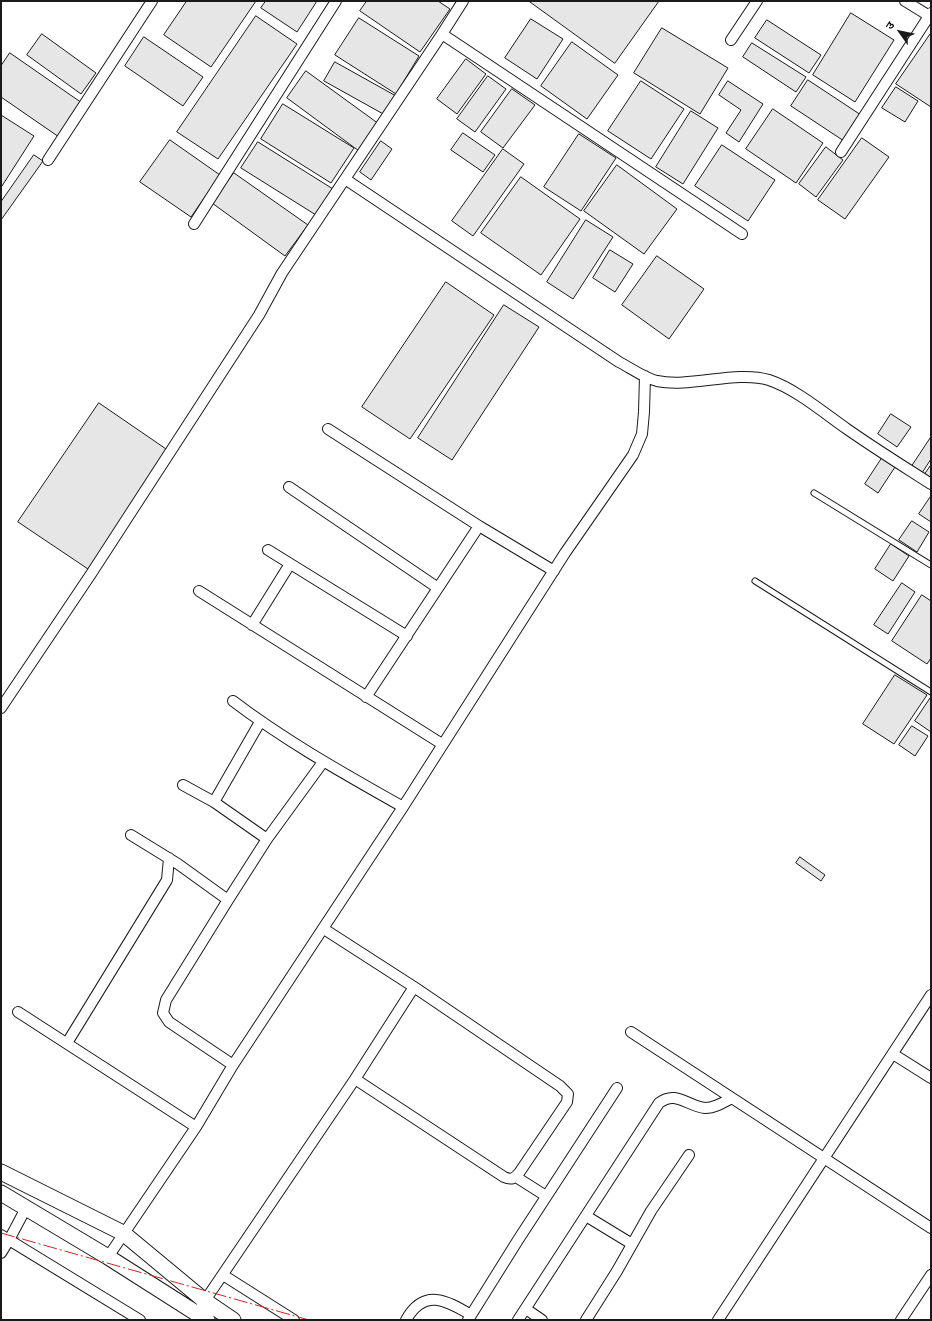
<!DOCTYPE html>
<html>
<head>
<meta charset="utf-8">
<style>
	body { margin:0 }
	#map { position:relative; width:932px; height:1321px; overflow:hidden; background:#fff; font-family:Commissioner,"Noto Sans Devanagari",sans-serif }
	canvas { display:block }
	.frame { position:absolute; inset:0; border:2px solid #1a1a1a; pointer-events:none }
	.north { position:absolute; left:880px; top:12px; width:40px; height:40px; -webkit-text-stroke:3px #fff; paint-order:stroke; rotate:303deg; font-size:11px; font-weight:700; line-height:16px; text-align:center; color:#1a1a1a }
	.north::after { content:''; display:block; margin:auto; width:14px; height:18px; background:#1a1a1a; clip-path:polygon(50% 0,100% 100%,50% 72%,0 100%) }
</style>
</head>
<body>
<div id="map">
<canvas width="932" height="1321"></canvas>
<div class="frame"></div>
<div class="north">उ</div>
</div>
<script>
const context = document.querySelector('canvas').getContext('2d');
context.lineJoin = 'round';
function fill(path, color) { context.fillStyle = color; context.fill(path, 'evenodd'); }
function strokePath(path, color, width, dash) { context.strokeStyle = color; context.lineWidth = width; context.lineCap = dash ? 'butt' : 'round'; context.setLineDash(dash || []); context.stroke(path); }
const building = new Path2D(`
	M187 1H256L211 67 164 35Z
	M266 1H317L297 32 261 8Z
	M367 1H438L450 9 420 52 360 11Z
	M529 1H659L615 63Z
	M851 13 894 40 855 102 813 75Z
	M256 16 297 44 218 159 177 132Z
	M359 18 419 56 396 94 335 55Z
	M531 19 563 39 537 79 505 58Z
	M767 20 821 55 809 73 755 38Z
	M662 28 728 68 700 114 634 73Z
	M931 33V107L896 84Z
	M42 34 96 73 81 94 27 55Z
	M144 37 203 77 183 106 125 66Z
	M572 42 618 75 587 119 541 86Z
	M752 43 806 77 796 92 743 57Z
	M10 53 82 103 59 137 1 97V66Z
	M466 59 486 74 457 114 437 99Z
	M335 62 396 96 385 115 324 81Z
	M306 71 379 124 359 151 287 98Z
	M488 76 506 89 475 132 457 119Z
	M808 80 861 115 844 141 791 106Z
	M641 81 684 109 651 159 608 131Z
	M728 81 763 104 739 142 726 133 741 110 719 95Z
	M896 87 918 101 905 122 882 108Z
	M512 89 535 105 503 148 481 132Z
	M283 104 354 148 331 183 261 139Z
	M773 109 823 143 796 183 746 149Z
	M691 111 718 128 683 184 656 167Z
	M1 115 34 136 2 186H1Z
	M463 133 495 155 483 172 451 150Z
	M579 134 616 158 581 211 544 187Z
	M862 138 889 157 845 219 818 200Z
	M170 140 220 175 191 217 140 182Z
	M381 141 392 149 371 180 360 172Z
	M258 142 333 189 316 215 241 168Z
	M722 145 775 180 748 221 695 186Z
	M826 147 843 160 816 197 799 184Z
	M503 149 524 164 473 236 452 221Z
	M34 155 43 161 1 220V202Z
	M617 165 677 209 644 254 584 211Z
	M234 173 308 225 285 256 212 203Z
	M521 177 580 219 541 275 481 233Z
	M586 220 613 237 573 299 547 282Z
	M610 250 633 264 615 292 593 278Z
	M657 256 704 289 669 339 622 305Z
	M446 282 494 315 410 439 362 407Z
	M504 305 539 327 452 460 418 438Z
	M99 403 169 451 88 569 18 522Z
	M891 414 911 427 897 447 878 434Z
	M931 437V459L920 476 910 469Z
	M884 455 897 464 878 493 865 484Z
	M931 465V478L925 474Z
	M931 496V522L919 514Z
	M912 521 929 532 917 552 899 540Z
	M891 544 909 556 893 581 875 569Z
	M902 583 915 592 888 634 874 625Z
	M922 595 931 601V658L927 664 892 641Z
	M895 675 927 695 894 744 863 724Z
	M931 697V732L915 721Z
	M912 726 928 736 915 756 899 745Z
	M800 857 825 875 821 881 796 863Z`);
const lane = new Path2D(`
	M814 493 931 565
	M755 581 931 692`);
const street = new Path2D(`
	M905 1 931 17
	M442 34 742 234
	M731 40 757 1
	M841 152 931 13
	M48 160 152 1
	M345 179 619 362C631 368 644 378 657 381 691 388 736 370 769 380 796 389 824 413 847 429 874 448 903 466 931 484
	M194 224 336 1
	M328 429 479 526 554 571
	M289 487 438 588
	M268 550 407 636
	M199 591 442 744
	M252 625 290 564
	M366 697 479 526
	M233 701C287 742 345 774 403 807
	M1 708 91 574 259 315 282 273 442 34 463 1
	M183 785 214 802 267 839
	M214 802 260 722
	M131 835 178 864 228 900
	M324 929 414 987 560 1086 568 1094 567 1102 519 1173C514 1179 511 1180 504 1177L355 1079
	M18 1012 196 1127
	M631 1032 931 1228
	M67 1043 167 880 169 858
	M893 1054 931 1078
	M233 1065 169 1022 163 1013 166 1000 228 900 267 839 323 762
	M516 1177 546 1196
	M586 1216 632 1244
	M1 1235 140 1320
	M1 1253 9 1240 26 1208
	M108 1257 196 1127 233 1065 403 807 565 553 633 455 642 434 644 412 645 376
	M223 1275 294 1320
	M202 1305 355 1079 414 987
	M526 1309 542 1320
	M406 1320C424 1288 446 1300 471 1315
	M468 1320 518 1240 617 1088
	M518 1320 659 1103C676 1090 687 1106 705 1108 714 1108 723 1103 732 1098
	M586 1320 617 1271 651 1211 689 1155
	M718 1320 931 995
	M901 1320 931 1275`);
const secondary = new Path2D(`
	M1 1172 123 1233 205 1301 233 1320
	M1 1193 108 1257 207 1320`);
const power = new Path2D(`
	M1 1233 309 1320`);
fill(building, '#e6e6e6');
strokePath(building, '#1a1a1a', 1);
strokePath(lane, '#1a1a1a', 7);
strokePath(street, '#1a1a1a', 12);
strokePath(secondary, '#1a1a1a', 17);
strokePath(lane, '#fff', 5);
strokePath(street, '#fff', 10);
strokePath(secondary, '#fff', 15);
strokePath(power, '#c62828', 1, [14, 3, 2, 3]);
</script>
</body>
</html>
